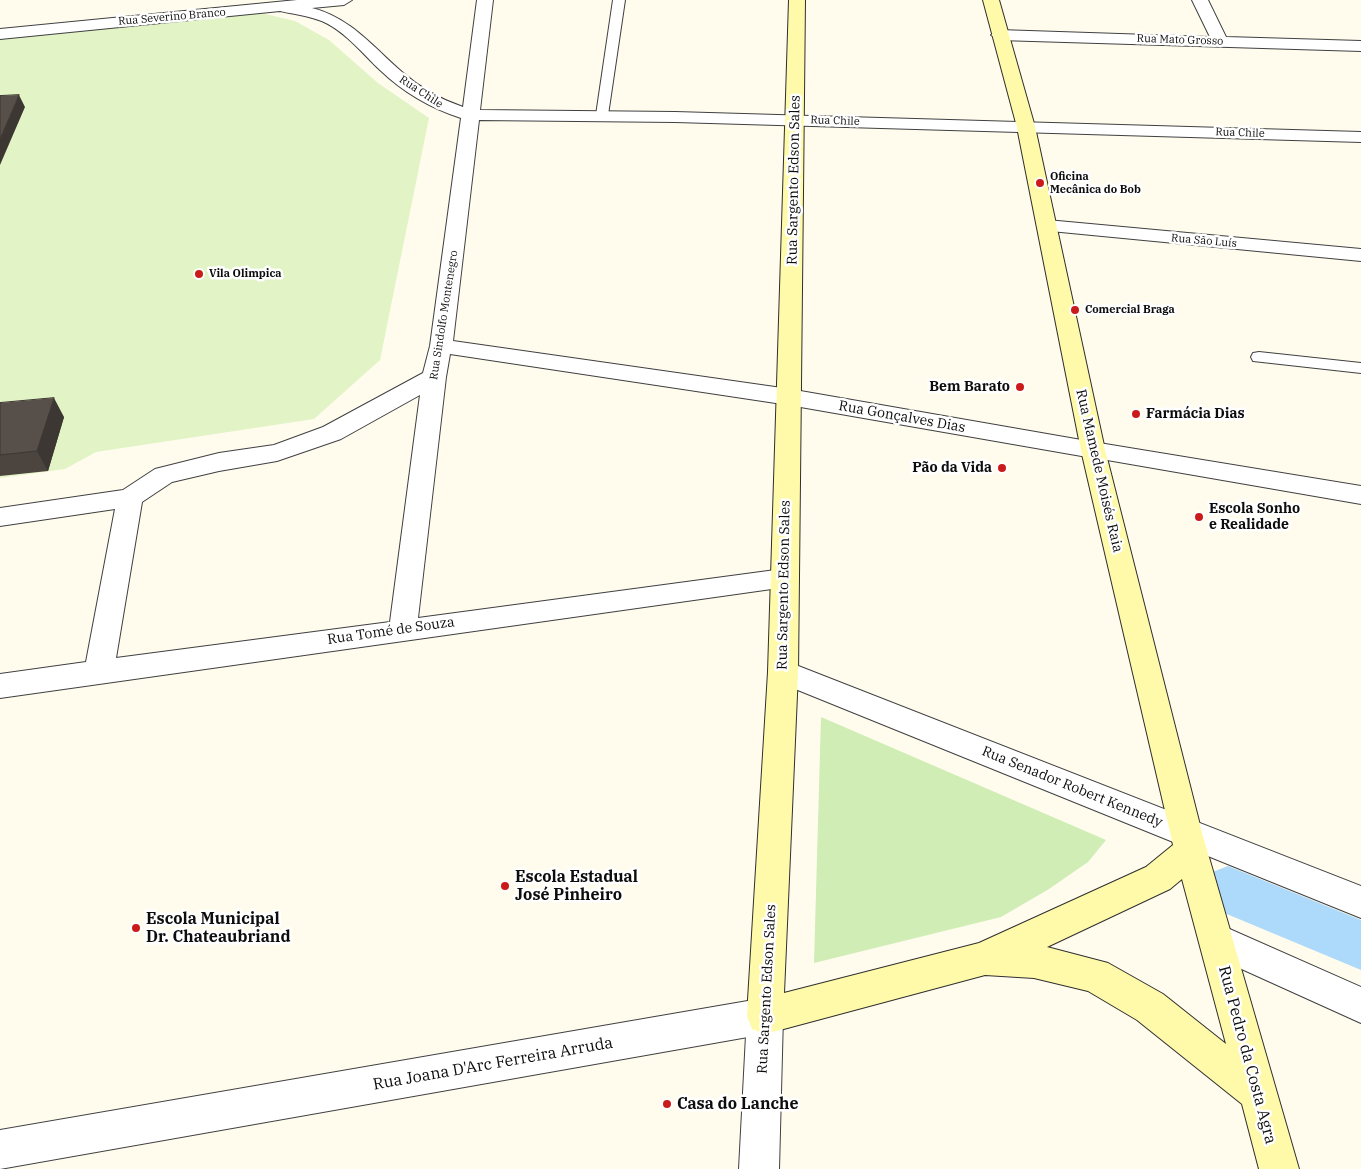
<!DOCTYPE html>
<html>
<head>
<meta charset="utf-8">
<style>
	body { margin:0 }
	canvas { display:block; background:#fffcee }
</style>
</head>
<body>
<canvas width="1361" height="1169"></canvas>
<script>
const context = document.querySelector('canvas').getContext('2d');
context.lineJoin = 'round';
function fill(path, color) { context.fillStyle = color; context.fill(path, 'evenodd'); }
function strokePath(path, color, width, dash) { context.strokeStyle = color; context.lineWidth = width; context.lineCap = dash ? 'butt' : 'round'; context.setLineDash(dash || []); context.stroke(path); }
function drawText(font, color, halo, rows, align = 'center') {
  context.font = font + ' "IBM Plex Serif",serif'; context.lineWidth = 5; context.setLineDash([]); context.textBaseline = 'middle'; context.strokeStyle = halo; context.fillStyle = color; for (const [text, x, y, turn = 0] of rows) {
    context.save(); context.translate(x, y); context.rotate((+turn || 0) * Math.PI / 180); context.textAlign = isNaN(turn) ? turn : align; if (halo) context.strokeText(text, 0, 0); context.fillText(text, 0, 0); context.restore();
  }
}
const green = new Path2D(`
	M821 717 1106 840 1088 862 1049 889 1001 917 814 963Z`);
const pitch = new Path2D(`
	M257 12 295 21 329 40 378 83 429 118 380 360 314 419 96 452 65 469 0 478V37Z`);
const canal = new Path2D(`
	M1228 866 1361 920V970L1210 907 1203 890 1210 873Z`);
const service = new Path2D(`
	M613 0H625L608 115 602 119 596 115Z
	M1259 352 1361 363V373L1253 361 1251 357 1253 353Z`);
const minor = new Path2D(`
	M297 0H352L344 5 312 8C351 18 373 47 402 72 420 88 440 99 463 107L477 0H493L480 110 675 112 1361 132V142L675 122 479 120 453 341 789 389 1093 442 1102 444 1105 450 1102 456 1093 458 789 405 450 354 446 377 418 618 783 569 793 572 797 579 793 586 0 698V674L86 662 115 509 0 526V508L123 490 155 469 219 453 274 445 323 427 423 373 430 346 461 118C430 108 403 92 380 70 363 54 348 35 328 24 313 16 297 15 280 11L0 39V29ZM420 395 390 622 116 658 142 502 172 482 219 471 277 461 341 439Z
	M1192 0H1208L1226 37 1361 41V51L999 40 991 35 999 30 1210 37Z
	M1047 220 1361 249V261L1040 230 1037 226 1040 222Z
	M783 660 1361 886V918L773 680 768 672 773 664Z
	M1216 923 1361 987V1023L1204 952 1199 940 1204 928Z
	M765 998 778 1003 783 1016 779 1169H739L747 1016 752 1003Z`);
const tertiary = new Path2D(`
	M1093 442 1361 486V504L1084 456 1081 450 1084 444Z
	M765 998 778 1003 783 1016 778 1029 765 1034 0 1169V1130Z`);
const secondary = new Path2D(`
	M789 0H805L798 672 784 993 979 943 1146 867 1173 845 1081 450 1017 127 983 0H999L1035 127 1105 450 1202 833 1299 1169H1259L1242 1104 1137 1020 1088 991 1034 978 985 975 765 1034 752 1029 747 1016 768 672ZM1182 879 1226 1044 1163 994 1108 963 1047 947 1170 889Z`);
const wall = new Path2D(`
	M0 403 64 417 48 471 0 476Z`);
const shadedWall = new Path2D(`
	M19 95 25 107 0 165V139Z
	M54 398 64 417 48 471 37 451Z`);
const building = new Path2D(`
	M19 95 0 139V96Z
	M54 398 37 451 0 455V403Z`);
const markers = [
	[1040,183,5,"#ca1a19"],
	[199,274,5,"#ca1a19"],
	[1075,310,5,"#ca1a19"],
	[1020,387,5,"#ca1a19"],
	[1136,414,5,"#ca1a19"],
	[1002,468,5,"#ca1a19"],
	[1199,517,5,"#ca1a19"],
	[505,886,5,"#ca1a19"],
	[136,928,5,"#ca1a19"],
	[667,1104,5,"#ca1a19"]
];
const farStreetnames = [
	["Rua Severino Branco",172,17,-5],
	["Rua Mato Grosso",1180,40,2],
	["Rua Chile",421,92,33],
	["Rua Chile",835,121,2],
	["Rua Chile",1240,133,2],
	["Rua São Luís",1204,241,5],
	["Rua Sindolfo Montenegro",444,315,-81]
];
const farPoinames = [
	["Oficina",1050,177],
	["Mecânica do Bob",1050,190],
	["Vila Olimpica",209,274],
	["Comercial Braga",1085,310]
];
const streetNames = [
	["Rua Sargento Edson Sales",794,180,-89],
	["Rua Gonçalves Dias",902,417,10],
	["Rua Mamede Moisés Raia",1099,471,77],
	["Rua Sargento Edson Sales",784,585,-89],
	["Rua Tomé de Souza",391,631,-8],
	["Rua Senador Robert Kennedy",1072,787,22],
	["Rua Sargento Edson Sales",767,989,-87]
];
const poiNames = [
	["Bem Barato",1010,387],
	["Farmácia Dias",1146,414,"left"],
	["Pão da Vida",992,468],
	["Escola Sonho",1209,509,"left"],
	["e Realidade",1209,525,"left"]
];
const nearPoinames = [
	["Escola Estadual",515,877],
	["José Pinheiro",515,895],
	["Escola Municipal",146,919],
	["Dr. Chateaubriand",146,937],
	["Casa do Lanche",677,1104]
];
const nearStreetnames = [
	["Rua Pedro da Costa Agra",1247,1055,75],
	["Rua Joana D'Arc Ferreira Arruda",493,1064,-10]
];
fill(green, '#cfedb4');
fill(pitch, '#e2f3c6');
fill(canal, '#addafb');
strokePath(service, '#404040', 2);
strokePath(minor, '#404040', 2);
strokePath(tertiary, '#404040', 2);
strokePath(secondary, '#2f2f2f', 2);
fill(service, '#fff');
fill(minor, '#fff');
fill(tertiary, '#fff');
fill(secondary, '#fffaa9');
fill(wall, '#4b443f');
fill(shadedWall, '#3d3733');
fill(building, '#574f49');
strokePath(building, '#3d3733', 1);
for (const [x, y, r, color] of markers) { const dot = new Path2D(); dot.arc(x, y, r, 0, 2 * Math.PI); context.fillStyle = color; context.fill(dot); strokePath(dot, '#fff', 2); }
drawText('11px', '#0d0d0d', '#fff', farStreetnames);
drawText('bold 11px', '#0d0d0d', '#fff', farPoinames, 'left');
drawText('14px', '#0d0d0d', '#fff', streetNames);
drawText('bold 14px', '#0d0d0d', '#fff', poiNames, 'right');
drawText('bold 16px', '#0d0d0d', '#fff', nearPoinames, 'left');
drawText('16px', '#0d0d0d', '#fff', nearStreetnames);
</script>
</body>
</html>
